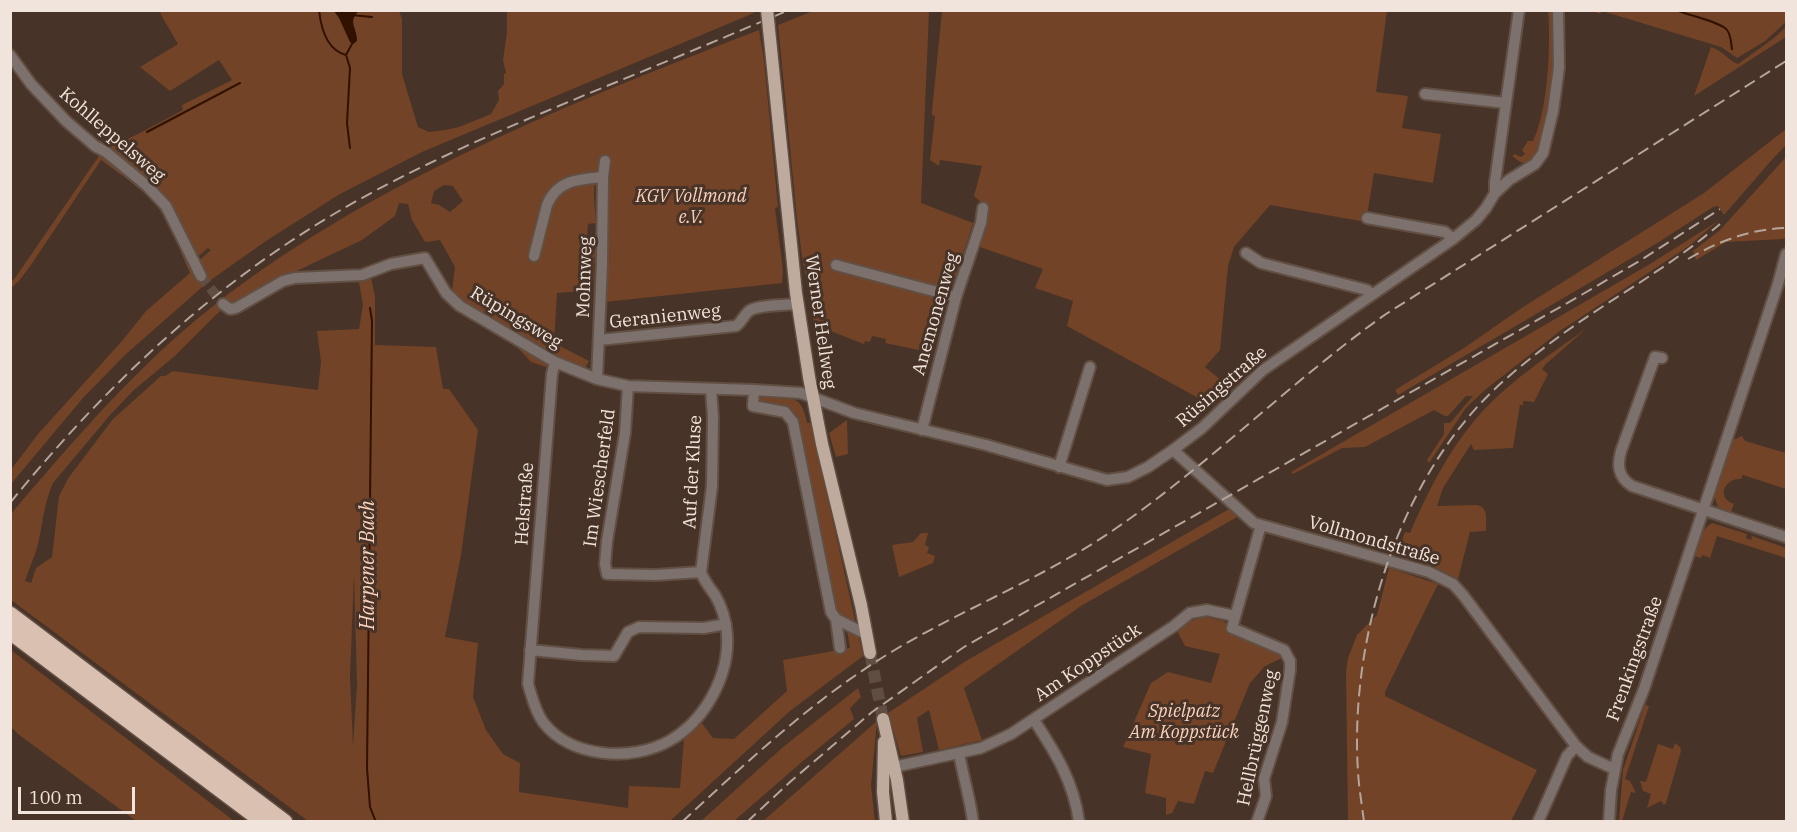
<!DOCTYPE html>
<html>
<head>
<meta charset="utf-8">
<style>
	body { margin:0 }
	#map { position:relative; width:1797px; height:832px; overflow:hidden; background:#473327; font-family:"IBM Plex Serif",serif }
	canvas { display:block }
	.frame { position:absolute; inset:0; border:12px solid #f1e4dc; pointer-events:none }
	.scale { position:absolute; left:18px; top:787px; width:117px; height:27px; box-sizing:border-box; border:3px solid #f1e4dc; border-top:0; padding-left:8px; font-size:18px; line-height:21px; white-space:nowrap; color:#f1e4dc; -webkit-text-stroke:4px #473327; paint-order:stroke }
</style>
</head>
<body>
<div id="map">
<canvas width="1797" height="832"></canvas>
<div class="frame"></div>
<div class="scale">100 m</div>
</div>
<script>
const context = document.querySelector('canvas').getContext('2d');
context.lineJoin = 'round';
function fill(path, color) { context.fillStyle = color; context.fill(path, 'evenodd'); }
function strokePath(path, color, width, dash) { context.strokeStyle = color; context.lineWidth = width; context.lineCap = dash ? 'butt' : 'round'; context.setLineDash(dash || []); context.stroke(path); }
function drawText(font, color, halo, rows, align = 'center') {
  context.font = font + ' "IBM Plex Serif",serif'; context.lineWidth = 6; context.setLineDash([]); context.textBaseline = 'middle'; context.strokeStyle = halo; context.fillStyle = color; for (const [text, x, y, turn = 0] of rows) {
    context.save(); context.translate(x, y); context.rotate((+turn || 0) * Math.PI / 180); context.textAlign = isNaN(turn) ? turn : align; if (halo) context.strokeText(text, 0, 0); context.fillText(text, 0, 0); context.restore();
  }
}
const green = new Path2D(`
	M164 10 399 11 402 19V74L418 127 429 132 445 130 459 127 491 114 499 100 498 91 504 84V74L506 73 503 60 507 32V11H754V13L422 152 340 194 266 241 208 282 125 355 83 398 11 484 10 471 38 434 122 341 146 311 190 273C180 252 173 228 159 209 144 189 121 175 101 160L31 265 19 281 11 288V282L15 278 99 156H106C127 172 149 188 164 210 178 231 186 255 199 277L202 274 196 263 211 250 208 248 200 255 195 257 193 255 185 233 164 199 158 191 111 149 112 146 138 134 183 110 182 105 232 80 219 60 170 91 140 67 178 44 160 13Z
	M1596 10 1786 11V22L1765 41 1737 58 1721 47 1602 11 1600 14 1595 12Z
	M813 11H929L921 203 973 223 939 328 927 324 919 350 885 343 886 339 872 336 870 342 865 341 864 344C847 338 831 330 814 325L803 263 797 219 778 25Z
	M942 11H1387L1376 92 1408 96 1402 128 1441 134 1433 183 1374 173 1366 222 1270 205 1234 247 1228 266 1220 350 1205 367 1232 389 1213 406 1067 326 1073 301 1035 288 1043 269 980 247 983 228 984 205 974 196 982 166 940 160 939 166 930 160 935 116 932 115V111Z
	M1548 11H1554V67L1547 117 1538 153 1528 164 1520 162 1512 156 1515 154 1521 157 1525 154 1522 150 1528 141H1533C1548 110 1551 45 1548 11Z
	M1786 27V37L1694 96 1711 47C1723 51 1728 60 1738 64L1774 38Z
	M759 30 764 60 778 207 775 208 783 270 782 283 605 302 606 162C589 179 595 200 596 223L588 224 586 249 595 250 593 290 557 293 554 343 589 361 585 368 558 357 549 362 546 367 531 362 517 347 526 341 459 298 452 291 455 267 440 240 425 242 412 220 408 204 399 203 395 216 362 240 286 276 240 302 228 303 176 355 134 390 111 414 53 483C44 503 43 523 38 544 35 556 29 569 25 581L31 583 36 568 52 557 59 496 69 477 113 419 161 376H165L173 371 318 390 321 362 317 331 359 329 363 305 359 282 371 277 375 297V345L436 347 443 389H449L478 430 461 555 445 637 478 643 473 697 486 730 503 754 520 763 519 792 628 808 629 786 680 788 684 738 701 722 713 738 734 739 787 691 783 660 850 648 847 630H841L835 614 797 416 791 409 758 403 757 397C769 397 793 394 800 404 804 409 806 417 807 423H811L863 656 790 711 670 821H308L11 600 10 515C73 441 137 366 213 306 374 180 570 103 759 30ZM444 185 453 186 463 201 450 212 439 205 431 203 434 191ZM354 574 357 685 353 746 350 677Z
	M1786 129V145L1770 162 1724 215 1718 206 1713 207 1659 242 1398 395 1395 390 1464 348 1520 309 1704 193Z
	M1786 157V238L1783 239 1726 242 1696 260 1693 251 1720 230Z
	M1718 221 1689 246 1560 331 1485 390 1466 408 1429 463 1427 460 1444 434V423H1450L1473 396H1466L1448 416H1445L1434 410 1365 447 1342 448 1293 474 1291 472 1650 264Z
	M1587 328 1546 364 1542 369 1548 374 1534 402 1523 401V405H1520L1513 448 1474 450 1471 444 1443 488 1437 506 1477 505C1489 507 1486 522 1486 531L1470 532 1458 579 1433 566 1397 555 1405 532 1410 533C1427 493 1446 455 1474 421 1505 384 1548 356 1587 328Z
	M847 420 848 454 836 457 829 433Z
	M1742 436 1745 441 1786 453V489L1743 475 1741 479C1724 478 1716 498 1734 504L1731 512 1718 507 1714 495 1733 440Z
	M1229 509 1237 517 1081 606 964 688 982 740 939 750 929 710 917 718 923 752 901 756 888 713 966 661Z
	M1712 523 1747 534 1746 538 1751 540 1752 536 1786 548V558L1717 536 1710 558 1703 555 1701 558 1694 556C1697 543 1700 530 1712 523Z
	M921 533H928L925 545 929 547 927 553 935 556 933 563 899 577 892 545 913 542Z
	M1389 568 1438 584 1385 692V696L1537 770 1511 821H1348L1346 672 1348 658 1357 635 1377 615Z
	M1206 617 1224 621 1228 627 1229 633 1280 651 1284 657 1265 666 1250 683 1213 773 1205 771 1194 804 1178 801 1172 813 1166 815V798L1145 793 1151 754 1123 747 1151 683 1168 672 1211 683 1220 654 1185 646 1176 629 1185 622Z
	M11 650 234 821H136L18 734 11 727Z
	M858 688 861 697 850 708 854 719 803 761 734 821H701L783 747Z
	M1645 705 1649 706 1625 779 1630 781 1636 793 1631 792 1622 821H1619L1623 770Z
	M877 721 871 786 875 821H763Z
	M1675 743 1680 747 1681 751 1666 803 1664 805 1661 801 1647 808 1651 794 1643 791 1640 781 1646 782 1658 744 1673 749Z`);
const water = new Path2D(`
	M334 11H359C347 22 357 27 357 41L353 44 350 42 339 18Z`);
const stream = new Path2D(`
	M319 10C321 29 327 50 346 55
	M1676 10C1687 15 1721 22 1727 30 1731 35 1731 43 1732 49
	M351 15 372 17
	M346 55 350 68 347 123 350 148
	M346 55 353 42
	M147 132 240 83
	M370 308 372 321 367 768 370 807 376 822`);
const minorTunnel = new Path2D(`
	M201 276 223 304`);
const majorTunnel = new Path2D(`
	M870 653 883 719`);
const minor = new Path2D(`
	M10 55 31 84 66 121 95 146 106 152 147 186 166 206 201 276
	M1425 94 1506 103
	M603 177 605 161
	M1495 193 1509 180 1535 164 1543 153 1553 111 1559 67 1558 10
	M1367 218 1445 232 1453 239
	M1246 253 1261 263 1367 290 1371 294
	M534 256 547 205C557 180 579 179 603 177L602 264 597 379
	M836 265 956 297
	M223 304 230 309 236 308 283 281 295 278 362 275 391 264 425 258 446 293 460 306 555 362 597 379 628 386 754 390 801 393 854 413 986 445 1107 480 1128 477 1148 467 1173 450 1202 428 1263 370 1453 239 1476 220 1486 208 1495 193V182L1519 10
	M599 340 736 326C742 322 743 316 749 311 757 305 787 305 798 304
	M1662 358 1655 357 1621 451C1617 466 1618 477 1632 486L1786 537
	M555 362 552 374 547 439 528 684C532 697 535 711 543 722 570 758 632 762 669 741 705 721 730 675 727 634 726 621 722 607 715 595 710 588 704 581 701 572
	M628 386 625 433 607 541 605 564 607 574 656 575 701 572 712 486 713 417 711 389
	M754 390 753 406 785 412 793 422 831 612 836 619 840 648
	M922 430 956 297 981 223 983 208
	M1173 450 1254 523 1429 572 1453 584 1463 595 1576 746 1588 757 1614 769
	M1059 467 1090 367
	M836 619 866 634
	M530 650 582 655 614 656 628 632 639 627 704 628 726 624
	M1034 720C1055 752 1074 782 1079 822
	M959 753C963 776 970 798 973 822
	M886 767H894L981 748 1011 734 1174 626 1190 613 1207 610 1235 616
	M1257 822 1266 796 1264 779 1282 722 1290 670V661L1284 650 1232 628 1261 525
	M1538 822 1567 756 1576 746
	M1609 822 1611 790 1618 754 1644 689 1778 284 1786 254`);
const major = new Path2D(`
	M769 29 796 293 809 377 822 444 861 605 870 653
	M883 719 897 780 903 822
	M884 742 883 792 886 822`);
const highway = new Path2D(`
	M10 614 285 822
	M10 632 263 822`);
const rail = new Path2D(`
	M1688 259C1719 241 1750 229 1786 228
	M10 503C103 388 211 286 339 211 418 165 501 130 585 95 653 67 721 39 789 10
	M682 822C749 760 815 698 893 651 965 608 1043 578 1112 531 1208 466 1291 381 1386 314L1786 61
	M747 822 790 782 872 712 964 647 1583 294 1641 260 1720 209
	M1364 822C1362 805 1359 789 1358 772 1349 635 1401 469 1507 378 1538 351 1571 327 1605 305 1645 279 1684 255 1720 224`);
const majorBridge = new Path2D(`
	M767 10 769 29`);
const streetNames = [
	["Kohlleppelsweg",112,135,41],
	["Mohnweg",585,277,-88],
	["Anemonenweg",936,314,-74],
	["Geranienweg",665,317,-6],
	["Rüpingsweg",516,318,31],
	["Werner Hellweg",820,322,82],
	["Rüsingstraße",1222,387,-41],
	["Auf der Kluse",693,472,-87],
	["Im Wiescherfeld",600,478,-82],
	["Helstraße",525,504,-86],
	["Vollmondstraße",1374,541,16],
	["Frenkingstraße",1635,659,-70],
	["Am Koppstück",1088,663,-34],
	["Hellbrüggenweg",1258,738,-78]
];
const parkNames = [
	["KGV Vollmond",691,197],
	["e.V.",691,218],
	["Spielpatz",1184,712],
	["Am Koppstück",1184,733]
];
const waterNames = [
	["Harpener Bach",368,565,-90]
];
fill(green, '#724326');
fill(water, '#311100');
strokePath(stream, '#311100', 2);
strokePath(minorTunnel, '#604e42', 10, [10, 5]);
strokePath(majorTunnel, '#604e42', 12, [12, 6]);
strokePath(minor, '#624f44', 14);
strokePath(major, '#624f44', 15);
strokePath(highway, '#624f44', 18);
strokePath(minor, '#7c716c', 10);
strokePath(major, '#bfaa9e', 12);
strokePath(highway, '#d9c0b1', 15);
strokePath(rail, '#b5a59c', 2, [12, 6]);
strokePath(majorBridge, '#624f44', 15, []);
strokePath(majorBridge, '#bfaa9e', 12);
drawText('18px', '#f1e4dc', '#473327', streetNames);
drawText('italic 18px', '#f9d2bc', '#473327', parkNames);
drawText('italic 20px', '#fcd4be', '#473327', waterNames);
</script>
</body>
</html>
